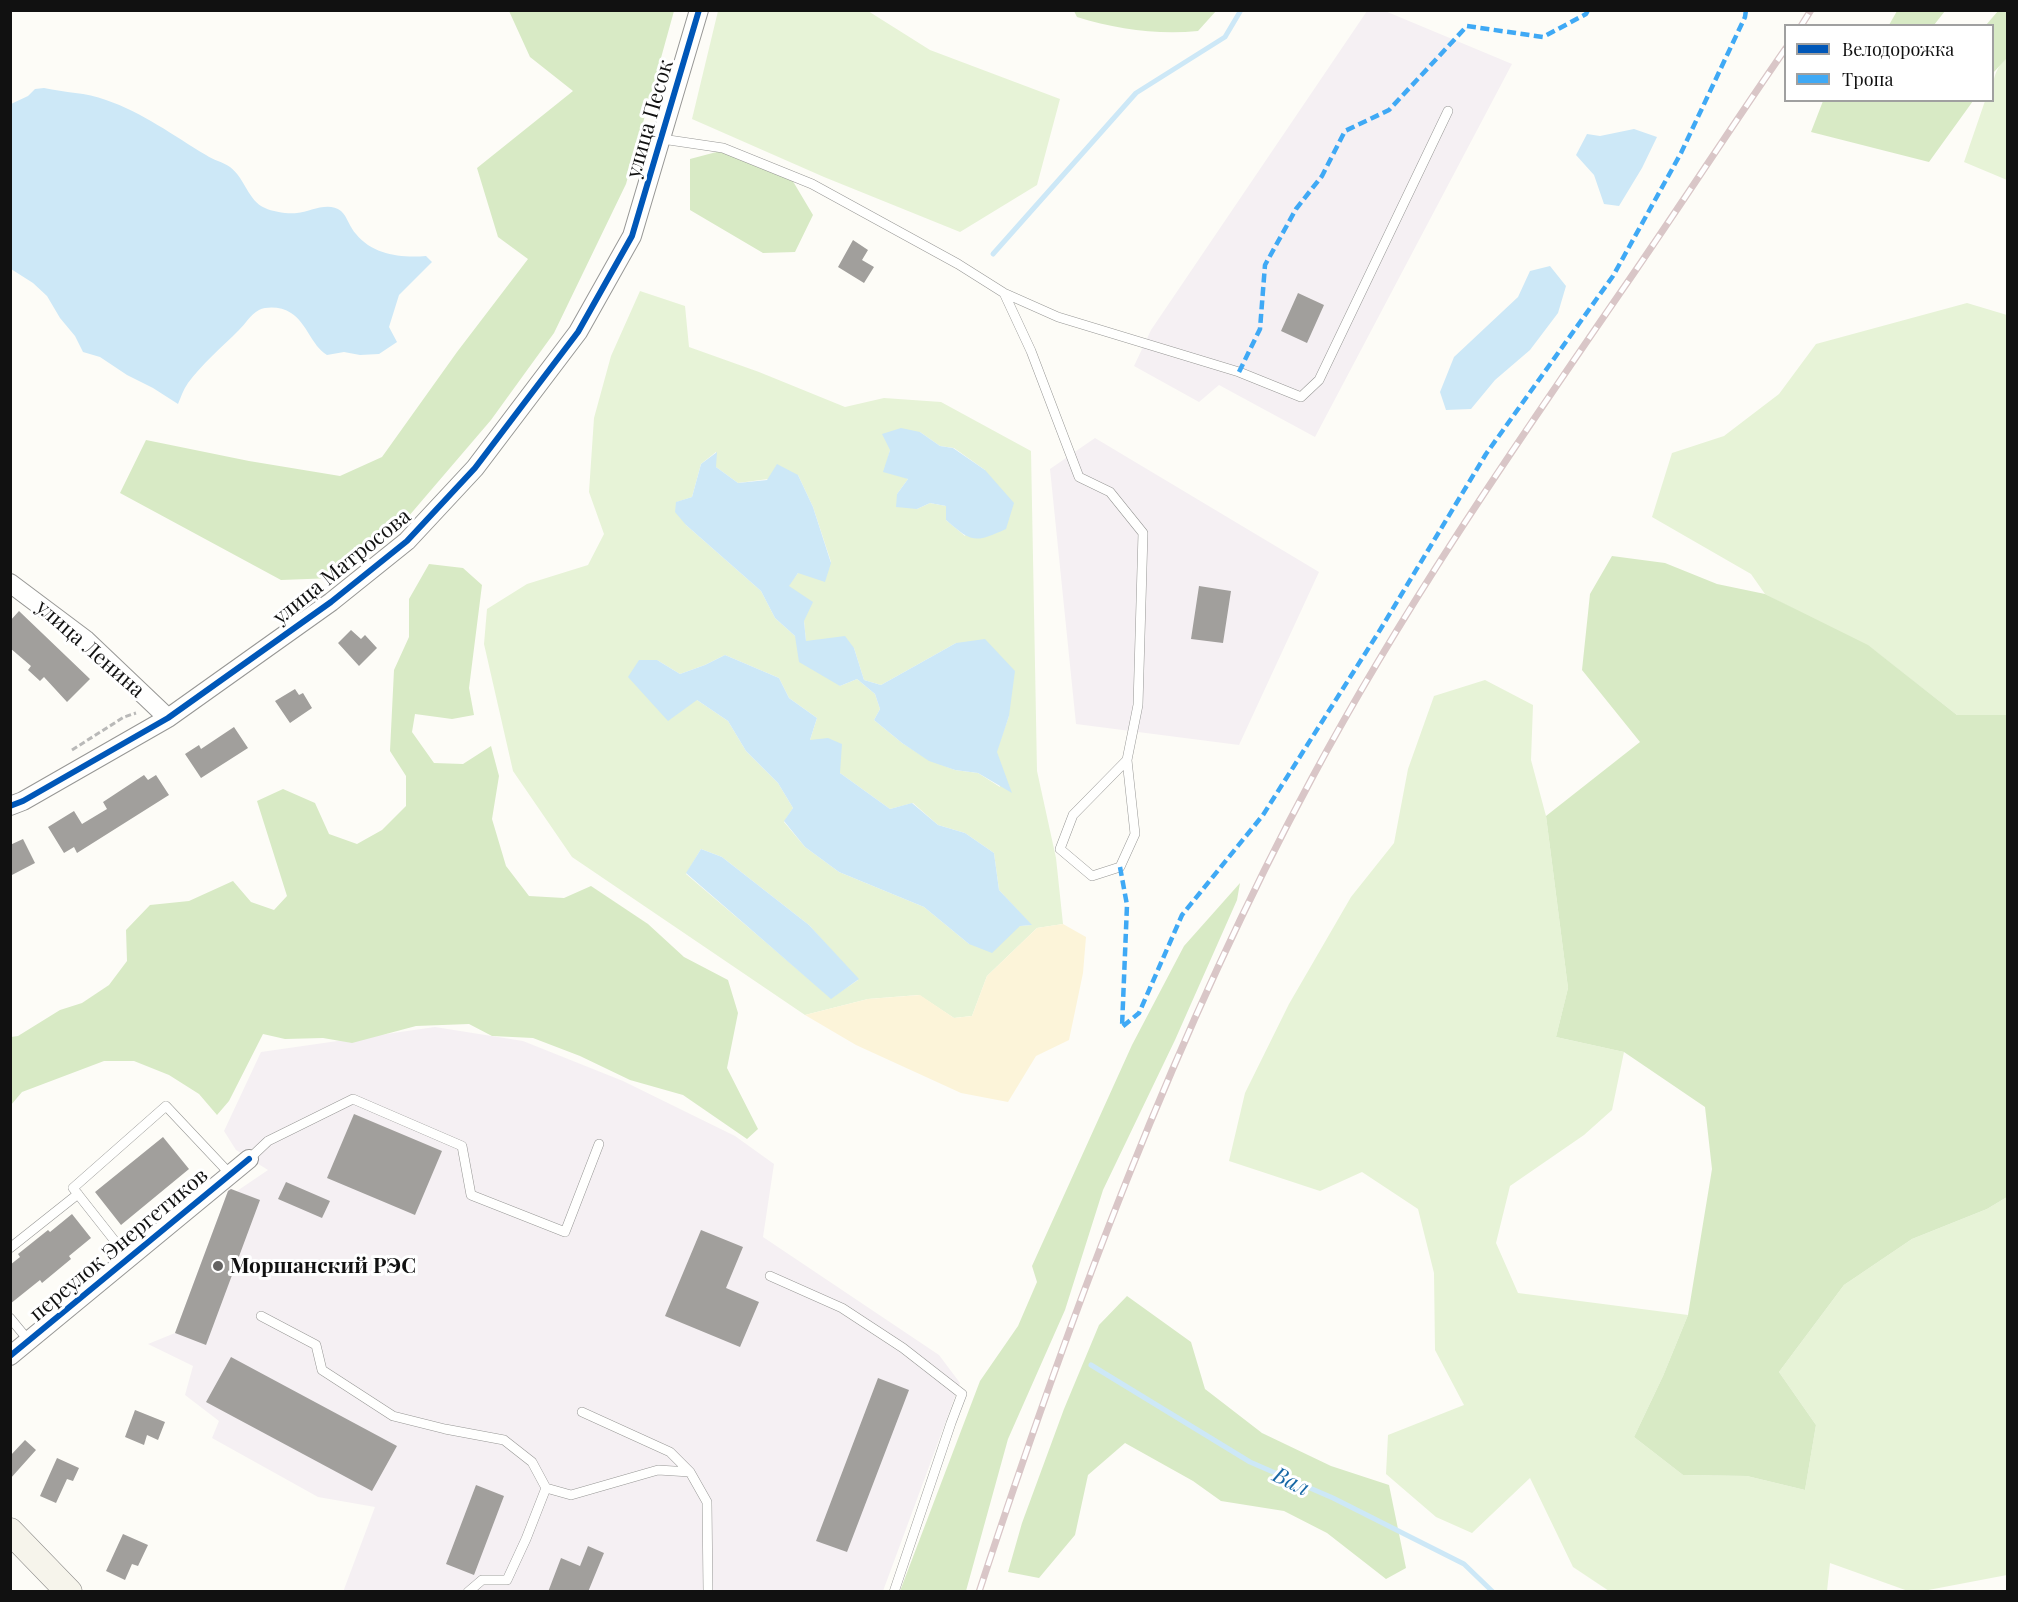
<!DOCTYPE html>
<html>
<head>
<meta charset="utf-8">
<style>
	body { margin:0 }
	#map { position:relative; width:2018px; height:1602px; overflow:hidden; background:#fdfcf7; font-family:"Playfair Display",serif }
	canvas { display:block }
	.frame { position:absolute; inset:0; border:12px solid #111; pointer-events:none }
	.legend { position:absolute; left:1784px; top:24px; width:210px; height:78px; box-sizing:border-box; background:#fff; border:2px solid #a0a0a0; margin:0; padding:8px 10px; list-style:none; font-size:18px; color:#111 }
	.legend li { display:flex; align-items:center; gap:12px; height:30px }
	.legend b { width:30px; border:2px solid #a0a0a0 }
</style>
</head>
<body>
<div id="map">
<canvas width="2018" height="1602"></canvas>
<div class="frame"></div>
<ul class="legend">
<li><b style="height:8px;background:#0057b8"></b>Велодорожка</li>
<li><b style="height:8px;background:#3fa9f5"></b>Тропа</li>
</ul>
</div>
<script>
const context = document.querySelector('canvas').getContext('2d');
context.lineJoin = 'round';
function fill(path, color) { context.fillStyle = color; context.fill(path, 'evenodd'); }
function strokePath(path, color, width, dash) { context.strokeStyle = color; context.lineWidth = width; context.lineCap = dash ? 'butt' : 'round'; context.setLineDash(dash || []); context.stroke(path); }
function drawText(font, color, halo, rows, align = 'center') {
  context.font = font + ' "Playfair Display",serif'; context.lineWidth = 6; context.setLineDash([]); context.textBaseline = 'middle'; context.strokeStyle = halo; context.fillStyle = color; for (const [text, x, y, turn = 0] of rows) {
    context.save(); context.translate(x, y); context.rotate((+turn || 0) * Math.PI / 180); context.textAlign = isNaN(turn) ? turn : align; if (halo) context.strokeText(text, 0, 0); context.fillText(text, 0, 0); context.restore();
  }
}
const industrial = new Path2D(`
	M1367 11H1385L1512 64 1315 437 1219 385 1199 402 1134 366 1151 330Z
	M1095 438 1319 572 1239 745 1076 724 1050 469Z
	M435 1027 523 1041 623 1081 735 1136 774 1164 763 1237 939 1355 960 1383 883 1591 343 1592 375 1507 318 1497 212 1438 219 1421 185 1395 193 1366 148 1344 175 1333 229 1188 237 1191 268 1170 236 1150 224 1131 261 1052Z`);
const green = new Path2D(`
	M718 11H868L930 50 1060 99 1037 185 960 232 824 177 692 119Z
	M2007 58V180L1964 162 1985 101 1992 100C1993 82 1993 70 2007 58Z
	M640 291 685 306 689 347 759 372 845 407 884 398 941 402 1031 451 1037 771 1056 858 1063 924 1037 928 987 976 972 1016 954 1018 919 995 868 999 805 1015 572 857 513 771 484 644 487 609 527 584 588 565 604 534 589 492 594 418 611 356ZM920 432 940 446 954 448 985 470 965 536 946 520V506L930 503 917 509 897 494 908 479 886 466 890 450ZM716 452V467L738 483 798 475 813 507 831 562 798 573 788 586 804 621 806 641 854 648 864 680 881 685 956 643 1009 716 996 752 1000 787 978 773 955 770 929 760 902 743 874 720 880 709 875 694 857 679 840 686 795 636 775 618 761 591 686 525 677 502 692 497 701 464ZM725 655 779 678 789 698 817 718 810 740 840 773 890 809 913 803 938 825 965 833 994 853 999 890 1031 925 1020 926 969 944 924 907 839 872 805 847 784 822 793 808 778 783 746 751 728 721 697 700 657 660 680 674 705 665ZM701 849 722 857 809 925 858 980 831 998 686 874Z
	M1967 303 2007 315V715H1957L1875 651 1765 594 1751 574 1652 517 1672 453 1724 436 1779 394 1816 344Z
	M1485 680 1533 705 1531 760 1546 816 1568 988 1556 1037 1624 1052 1612 1110 1584 1135 1510 1186 1496 1243 1518 1293 1688 1315 1663 1376 1634 1437 1683 1475 1747 1476 1805 1490 1816 1425 1779 1372 1844 1285 1912 1239 1987 1209 2007 1197V1575L1923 1591H1908L1830 1563 1827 1591H1609L1573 1567 1530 1478 1472 1533 1436 1517 1386 1474 1388 1435 1464 1405 1435 1350 1434 1273 1418 1209 1362 1172 1320 1191 1229 1161 1245 1093 1289 1004 1351 897 1394 843 1408 769 1434 696Z`);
const forest = new Path2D(`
	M509 11H674L626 184 554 333 491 420 408 517 334 578 281 580 120 493 146 440 249 461 340 476 382 457 457 352 528 259 498 237 477 168 573 91 530 57Z
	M1074 11H1216L1198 31C1157 35 1116 29 1077 17Z
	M1897 11V10L1945 11 1934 25H1889Z
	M1998 11H2007V58L1993 73 1992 26 1986 25Z
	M1823 101V100L1973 101 1929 162 1811 132Z
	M724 150 791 178 813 215 795 252 763 253 690 210V159Z
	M1612 556 1665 563 1717 584 1765 594 1868 645 1957 715H2007V1197L1987 1209 1912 1239 1844 1285 1779 1372 1816 1425 1805 1490 1747 1476 1683 1475 1634 1437 1663 1376 1688 1315 1712 1169 1705 1107 1624 1052 1556 1037 1568 988 1546 816 1640 742 1582 670 1590 594Z
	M429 564 463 568 482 585 469 688 474 715 452 719 415 714 412 732 434 763 463 764 491 746 499 776 492 819 506 866 529 896 564 898 591 886 648 924 684 957 728 980 738 1013 727 1068 758 1129 747 1139 683 1095 630 1080 580 1056 533 1038 492 1036 469 1024 416 1026 352 1043 323 1038 285 1039 263 1034 229 1101 217 1115 199 1094 169 1075 134 1061H104L22 1092 11 1105V1037L18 1036 60 1010 82 1003 109 985 127 961 126 930 150 905 189 901 233 881 251 902 274 910 287 896 257 801 283 789 315 803 329 834 357 844 382 830 406 806V776L390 751 394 670 409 637V599Z
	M1240 883 1237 900 1175 1040 1103 1190 1065 1310 1008 1439 966 1591H900L980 1381 1018 1326 1037 1282 1032 1266 1132 1045 1184 946Z
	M1127 1296 1191 1342 1205 1389 1262 1433 1331 1466 1389 1485 1406 1568 1386 1579 1327 1533 1284 1511 1221 1501 1193 1481 1125 1443 1088 1475 1075 1535 1039 1578 1008 1572 1022 1523 1064 1409 1099 1325Z`);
const sand = new Path2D(`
	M1063 924 1086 937 1083 973 1069 1040 1036 1056 1008 1102 961 1093 856 1045 805 1015 868 999 920 995 954 1018 972 1016 987 976 1037 928Z`);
const water = new Path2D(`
	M44 88C65 93 86 92 106 100 142 112 174 136 206 155 213 160 223 162 230 167 245 178 248 201 265 208 273 212 288 214 297 213 310 212 328 201 341 211 347 216 350 228 356 234 373 255 401 258 426 256L432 262 399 295 389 327 397 342 379 354 360 355 344 352 327 355C311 345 307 323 291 313 282 307 268 306 259 310 250 315 246 323 239 330 223 346 201 365 188 383 183 390 181 397 178 404L153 388 127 375 100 357 83 352 75 336 60 318 47 296 33 283 11 269V104L28 96 35 89Z
	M1634 129 1657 137 1642 168 1619 206 1604 204 1594 175 1576 155 1587 134 1600 136Z
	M1550 266 1566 286 1558 313 1530 350 1495 380 1471 409 1446 410 1440 392 1454 357 1518 297 1530 271Z
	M901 428 920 432 940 446 953 448 985 470 1014 503 1006 529C975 543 972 543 946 520V506L930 503 917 509 896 507 897 494 908 479 883 472 890 450 882 434Z
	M717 452 716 467 738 483 767 480 777 464 798 475 813 507 831 563 825 582 798 573 789 586 813 602 804 621 806 641 845 636 854 648 864 680 881 685 956 643 985 639 1015 671 1009 716 997 752 1012 793 978 773 955 770 929 761 902 743 874 720 880 709 875 694 857 679 840 686 799 662 795 636 775 618 761 591 686 525 675 512 676 502 692 497 701 464Z
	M725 655 779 678 789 698 817 718 810 740 828 738 842 744 840 773 890 809 912 803 938 825 965 833 994 853 999 890 1032 925 1020 926 992 953 969 944 924 907 839 872 805 847 784 821 793 808 778 783 746 751 728 721 697 700 668 721 628 677 639 660H657L680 674 705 665Z
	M701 849 722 857 809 925 859 979 831 999 686 873Z`);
const stream = new Path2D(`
	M993 254 1136 93 1225 37 1241 10
	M1091 1365 1250 1462 1333 1498 1464 1564 1493 1592`);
const building = new Path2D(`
	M853 240 868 250 862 260 874 267 864 283 838 267Z
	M1298 293 1324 305 1307 343 1281 331Z
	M1199 586 1231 591 1223 643 1191 639Z
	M19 611 90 679 67 702 44 677 40 681 28 670 31 666 10 648V621Z
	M351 630 361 639 365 635 377 648 359 666 338 643Z
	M295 689 299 695 303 693 312 708 290 723 275 701Z
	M234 727 248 748 201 778 185 754 199 745 201 749Z
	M144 775 148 780 156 775 169 795 77 853 74 847 64 853 48 827 74 811 82 824 107 809 103 802Z
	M23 839 35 863 10 876V845Z
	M354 1114 442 1151 415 1215 327 1178Z
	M163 1137 189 1169 121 1225 95 1192Z
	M286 1182 330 1201 322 1218 278 1199Z
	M231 1189 260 1200 206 1345 175 1333 228 1191Z
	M72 1214 91 1238 69 1256 71 1259 42 1283 40 1280 10 1304V1265L20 1257 18 1254 48 1230 50 1232Z
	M701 1230 743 1247 726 1288 759 1302 740 1347 665 1316Z
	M231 1357 397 1446 372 1491 206 1402Z
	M878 1378 909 1390 847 1552 816 1541Z
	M135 1410 165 1422 158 1440 147 1435 144 1445 125 1437Z
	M25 1440 36 1450 10 1479V1456Z
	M57 1458 79 1468 73 1481 67 1479 56 1503 40 1496Z
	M476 1485 504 1496 474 1575 446 1564Z
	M123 1534 148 1545 138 1566 132 1564 125 1580 106 1571Z
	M588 1546 604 1553 588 1592H548L561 1558 580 1566Z`);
const path = new Path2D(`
	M72 750 124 717 136 713`);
const lane = new Path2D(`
	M662 139 723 148 812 184 958 264 1004 293 1058 317 1239 372 1301 397 1319 380 1448 111
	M1004 293 1031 351 1079 477 1110 492 1143 533 1138 705 1127 760 1135 834 1120 867 1092 876 1060 849 1073 815 1127 760
	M249 1159 268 1141 353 1099 462 1146 471 1195 565 1232 599 1144
	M10 1248 78 1194
	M129 1259 73 1188 166 1106 230 1174
	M770 1276 842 1308 903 1348 962 1394 951 1423 894 1592
	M261 1316 316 1345 322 1370 393 1416 445 1429 504 1440 532 1462 546 1488 526 1539 507 1580H482L468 1592
	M10 1318 29 1341
	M582 1412 670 1452 690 1472 707 1502 708 1592
	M546 1488 571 1495 658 1470 690 1472`);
const street = new Path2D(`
	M10 583 86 640 168 718
	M10 806 23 801 168 718 331 602 407 541 475 468 578 332 632 236 699 10
	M10 1356 249 1159`);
const secondary = new Path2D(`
	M10 1531 69 1592`);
const rail = new Path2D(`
	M1801 26 1811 10
	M979 1592C1071 1313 1173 1037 1312 778 1402 610 1510 453 1618 296 1675 214 1729 130 1786 48`);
const quiet = new Path2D(`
	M1239 372 1260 329 1265 265 1296 209 1322 176 1345 131 1389 110 1467 26 1543 37 1586 14 1588 10
	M1120 867 1127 905 1122 1027 1139 1013 1182 915 1263 815 1380 630 1486 454 1613 276 1681 153 1745 17 1746 10`);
const cycleway = new Path2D(`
	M10 806 23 801 168 718 331 602 407 541 475 468 578 332 632 236 699 10
	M10 1356 249 1159`);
const markers = [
	[218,1266,6,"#646362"]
];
const streetNames = [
	["улица Песок",650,119,-74],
	["улица Матросова",342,567,-39],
	["улица Ленина",90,649,41],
	["переулок Энергетиков",119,1245,-40]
];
const poiNames = [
	["Моршанский РЭС",230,1266]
];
const waterNames = [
	["Вал",1291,1482,26]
];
fill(industrial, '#f5f0f3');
fill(green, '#e7f3d7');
fill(forest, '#d8eac5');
fill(sand, '#fcf4d9');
fill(water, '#cde8f7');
strokePath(stream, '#cde8f7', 5);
fill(building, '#a19f9c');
strokePath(lane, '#979795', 10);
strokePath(street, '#979795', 20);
strokePath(secondary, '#8e8d8b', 27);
strokePath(path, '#b9b9b8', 3, [6, 3]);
strokePath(lane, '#fffffe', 9);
strokePath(street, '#fffffe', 18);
strokePath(secondary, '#f6f4eb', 26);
strokePath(rail, '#d9c6c7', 7);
strokePath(rail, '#fff', 4.5, [14]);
strokePath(quiet, '#3fa9f5', 4.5, [9, 4.5]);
strokePath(cycleway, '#0057b8', 6);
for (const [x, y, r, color] of markers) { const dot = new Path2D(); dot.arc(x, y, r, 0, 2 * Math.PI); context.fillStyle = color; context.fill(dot); strokePath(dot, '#fff', 2); }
drawText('21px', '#111', '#fff', streetNames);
drawText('bold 21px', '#111', '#fff', poiNames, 'left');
drawText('italic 22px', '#1768a6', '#fff', waterNames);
</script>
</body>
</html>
